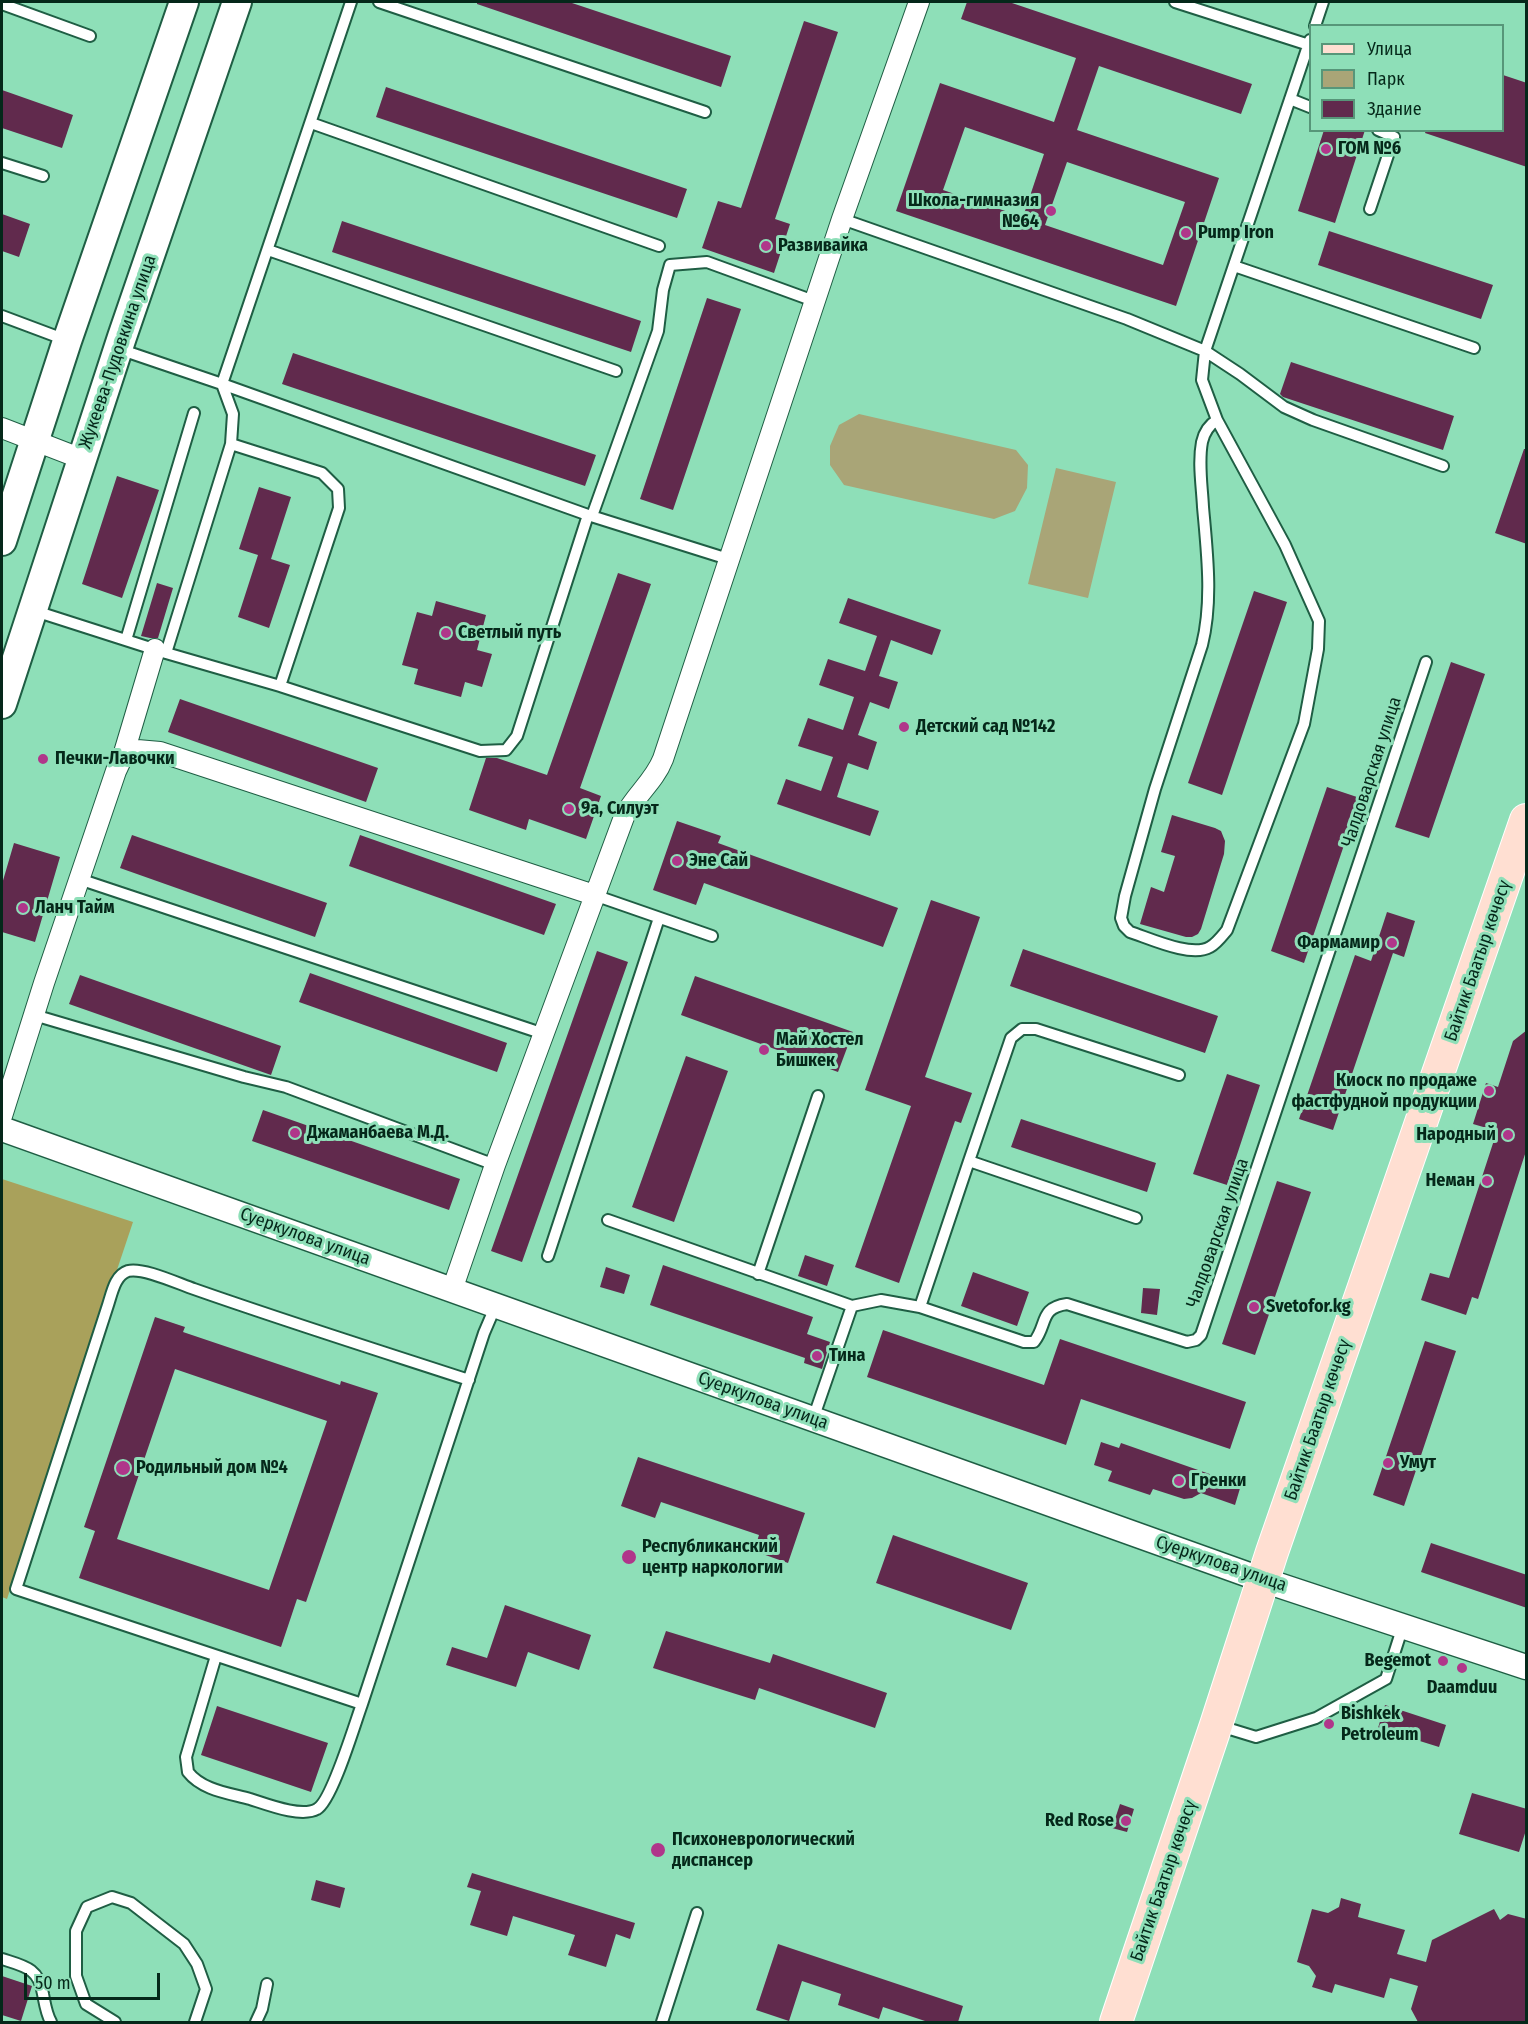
<!DOCTYPE html>
<html>
<head>
<meta charset="utf-8">
<style>
	body { margin:0 }
	#map { position:relative; width:1528px; height:2024px; overflow:hidden; background:#8edfb8; font-family:"Fira Sans Condensed",sans-serif }
	canvas { display:block }
	.frame { position:absolute; inset:0; border:3px solid #05281a; pointer-events:none }
	.legend { position:absolute; left:1309px; top:24px; width:195px; height:108px; box-sizing:border-box; background:#8edfb8; border:2px solid #579679; margin:0; padding:8px 10px; list-style:none; font-size:18px; color:#05281a }
	.legend li { display:flex; align-items:center; gap:12px; height:30px }
	.legend b { width:30px; border:2px solid #579679 }
	.scale { position:absolute; left:24px; top:1973px; width:136px; height:27px; box-sizing:border-box; border:3px solid #05281a; border-top:0; padding-left:8px; font-size:18px; line-height:21px; white-space:nowrap; color:#05281a; -webkit-text-stroke:4px #8edfb8; paint-order:stroke }
</style>
</head>
<body>
<div id="map">
<canvas width="1528" height="2024"></canvas>
<div class="frame"></div>
<ul class="legend">
<li><b style="height:8px;background:#ffdfd2"></b>Улица</li>
<li><b style="height:16px;background:#a9a577"></b>Парк</li>
<li><b style="height:16px;background:#612a4d"></b>Здание</li>
</ul>
<div class="scale">50 m</div>
</div>
<script>
const context = document.querySelector('canvas').getContext('2d');
context.lineJoin = 'round';
function fill(path, color) { context.fillStyle = color; context.fill(path, 'evenodd'); }
function strokePath(path, color, width, dash) { context.strokeStyle = color; context.lineWidth = width; context.lineCap = dash ? 'butt' : 'round'; context.setLineDash(dash || []); context.stroke(path); }
function drawText(font, color, halo, rows, align = 'center') {
  context.font = font + ' "Fira Sans Condensed",sans-serif'; context.lineWidth = 6; context.setLineDash([]); context.textBaseline = 'middle'; context.strokeStyle = halo; context.fillStyle = color; for (const [text, x, y, turn = 0] of rows) {
    context.save(); context.translate(x, y); context.rotate((+turn || 0) * Math.PI / 180); context.textAlign = isNaN(turn) ? turn : align; if (halo) context.strokeText(text, 0, 0); context.fillText(text, 0, 0); context.restore();
  }
}
const green = new Path2D(`
	M859 414 1016 450 1028 465 1027 488 1015 511 994 519 844 485 830 465V446L839 425Z
	M1056 468 1116 482 1088 598 1028 584Z`);
const forest = new Path2D(`
	M2 1179 133 1222 7 1599 2 1597Z`);
const building = new Path2D(`
	M477 2H569L731 56 721 87 477 4Z
	M967 2H1009L1252 84 1241 114 1099 66 1077 130 1219 178 1176 306 896 211 940 83 1054 122 1076 58 961 19ZM965 127 1044 154 1023 217 943 190ZM1067 162 1185 202 1163 265 1045 225Z
	M804 21 838 32 775 219 790 224 774 273 702 248 718 201 741 208Z
	M1503 75 1527 83V167L1425 133 1426 130H1503Z
	M386 87 687 189 677 218 376 117Z
	M2 90 73 115 62 148 2 128Z
	M1324 130H1365L1335 223 1298 211Z
	M2 214 30 224 19 257 2 251Z
	M342 221 641 321 631 352 332 252Z
	M1329 231 1493 285 1481 319 1318 265Z
	M707 298 741 309 673 510 640 499Z
	M293 353 596 455 585 486 282 384Z
	M1291 362 1454 416 1443 450 1283 397 1280 394Z
	M1524 449H1527V544L1495 533Z
	M117 476 159 490 122 598 82 584Z
	M259 487 291 497 271 559 290 565 269 628 238 617 258 555 239 549Z
	M618 573 651 584 580 788 601 796 586 839 529 819 526 830 469 810 486 758H497L547 775Z
	M157 583 173 588 158 638H150L141 636Z
	M1254 591 1287 602 1222 795 1188 783Z
	M848 598 941 630 932 655 891 640 879 676 898 682 889 709 870 702 858 735 877 742 868 770 848 763 837 797 879 811 870 836 777 804 786 779 821 791 833 757 798 746 808 718 843 730 854 697 819 685 828 659 865 671 877 636 839 623Z
	M436 601 486 615 477 650 492 654 482 687 465 682 461 697 414 684 418 669 402 665 417 612 432 616Z
	M1451 662 1485 674 1429 838 1395 827Z
	M180 699 378 768 366 802 168 732Z
	M1327 787 1360 798 1304 963 1271 951Z
	M1172 815 1215 828 1221 831 1225 841 1224 854 1201 929 1198 934 1192 937H1186L1140 924 1151 887 1164 892 1175 856 1161 852Z
	M677 821 721 836 718 843 898 908 883 947 704 883 696 905 653 890Z
	M132 835 327 903 315 937 120 868Z
	M360 835 556 904 544 935 349 866Z
	M14 843 60 857 35 942 2 932V884Z
	M931 900 980 917 925 1077 972 1093 961 1123 955 1121 899 1283 855 1267 911 1106 865 1090Z
	M1387 912 1415 921 1404 957 1393 953 1333 1130 1299 1119 1355 955 1371 961Z
	M1023 949 1218 1016 1205 1053 1010 986Z
	M597 951 628 962 522 1262 491 1251Z
	M310 973 507 1043 497 1072 299 1002Z
	M80 975 281 1046 271 1075 69 1004Z
	M695 976 853 1032 838 1072 681 1015Z
	M1527 1030V1148L1478 1299 1472 1297 1466 1315 1421 1300 1430 1273 1449 1278 1497 1131 1473 1124 1486 1083 1498 1087 1513 1041Z
	M686 1056 728 1071 674 1222 632 1207Z
	M1227 1074 1260 1085 1227 1185 1193 1174Z
	M263 1110 460 1179 449 1210 252 1141Z
	M1021 1119 1156 1163 1147 1192 1011 1147Z
	M1277 1181 1311 1192 1255 1355 1222 1344Z
	M805 1255 834 1265 827 1286 798 1276Z
	M663 1265 813 1317 807 1334 830 1342 822 1369 804 1363 805 1358 650 1305Z
	M606 1267 630 1275 624 1294 600 1287Z
	M973 1272 1029 1292 1017 1326 961 1306Z
	M1143 1288 1160 1289 1157 1315 1141 1313Z
	M155 1317 185 1327 183 1332 340 1385 341 1381 378 1393 306 1602 297 1599 281 1647 79 1578 95 1531 84 1527ZM175 1369 327 1421 269 1590 117 1539Z
	M883 1330 1044 1385 1060 1339 1246 1402 1230 1449 1081 1399 1066 1445 867 1377Z
	M1425 1341 1456 1351 1404 1506 1373 1495Z
	M1101 1442 1119 1448 1121 1443 1241 1485 1235 1505 1201 1493 1192 1498 1184 1499 1153 1489 1150 1495 1108 1481 1112 1471 1094 1465Z
	M638 1457 805 1513 788 1563 754 1551 759 1535 661 1502 655 1518 621 1506Z
	M893 1535 1028 1583 1011 1630 876 1583Z
	M1431 1543 1527 1575V1608L1421 1572Z
	M505 1605 591 1635 579 1670 528 1652 516 1687 446 1665 452 1647 487 1658Z
	M666 1631 770 1663 773 1654 887 1693 875 1728 759 1688 755 1700 653 1668Z
	M1385 1705 1446 1725 1439 1747 1378 1728Z
	M217 1706 328 1743 311 1792 201 1755Z
	M1472 1793 1527 1809V1827L1519 1852 1459 1834Z
	M1120 1804 1134 1809 1127 1832 1112 1828Z
	M472 1873 635 1923 630 1939 616 1934 606 1967 568 1955 575 1935 513 1916 507 1936 470 1925 481 1891 467 1887Z
	M316 1880 345 1888 340 1908 311 1900Z
	M1341 1898 1361 1904 1358 1917 1405 1930 1397 1954 1426 1962 1432 1940 1494 1909 1500 1920 1508 1914 1527 1919V2022H1418L1411 2009 1418 1986 1390 1978 1384 1998 1335 1984 1332 1993 1312 1987 1316 1976 1309 1966 1297 1962 1312 1909 1328 1913 1339 1907Z
	M778 1944 963 2006 958 2022H928L883 2007 879 2019 838 2005 841 1994 802 1981 789 2021 756 2010Z
	M2 1976 32 1986 21 2021 2 2015Z`);
const service = new Path2D(`
	M379 2 705 112
	M1175 2 1309 45
	M2 4 90 36
	M1315 26 1323 2
	M1290 99 1310 107
	M311 123 659 246
	M2 163 43 176
	M1370 209 1394 137 1378 130
	M842 219 1127 319 1205 351 1240 374 1284 407 1313 420 1443 466
	M268 250 616 371
	M1234 266 1474 348
	M2 316 66 340
	M119 349 222 384 588 515 728 559
	M1217 420C1209 425 1204 433 1202 442 1198 463 1202 486 1203 507 1207 552 1213 601 1202 645L1155 789 1125 896 1121 918 1124 926 1130 932C1149 938 1191 958 1210 947 1217 943 1222 936 1227 930L1304 724 1318 649 1319 621 1285 545 1217 420 1202 380 1205 351 1310 40
	M231 444 322 473 338 489 339 508 280 686
	M592 516 658 331 663 290 670 265 707 262 814 301
	M35 611 166 653 280 686 480 751 506 750 517 736 588 515
	M126 640 194 413
	M166 653 231 444 233 414 222 384 351 2
	M79 879 544 1034
	M594 895 712 936
	M34 1015 244 1077 286 1087 495 1165
	M969 1161 1011 1038 1022 1029H1036L1179 1075
	M608 1220 852 1306
	M548 1256 659 918
	M758 1274 818 1096
	M920 1307 969 1161 1136 1218
	M469 1380C377 1350 285 1321 194 1289 179 1284 143 1267 128 1271 115 1275 112 1293 108 1305L16 1589 362 1704 484 1333 496 1305
	M813 1419 852 1306 881 1300 920 1307 1024 1342H1034C1048 1324 1039 1308 1067 1304L1187 1342 1196 1340 1201 1335 1426 662
	M216 1656 186 1757 188 1772C202 1790 228 1793 250 1799 266 1804 301 1818 317 1809 332 1801 355 1723 362 1704
	M1220 1726 1256 1737 1316 1718 1386 1679 1403 1626
	M2 1959C24 1966 39 1968 43 1994 45 2004 46 2013 51 2022
	M115 2022 86 2004 76 1976V1931L87 1907 112 1897 131 1903 184 1944 197 1964 206 1989 195 2022
	M256 2022 262 2009 267 1984
	M662 2022 697 1913`);
const minor = new Path2D(`
	M2 428 82 459
	M123 756 155 649
	M2 1116 44 983 116 771 123 756 137 750 160 752 594 895
	M452 1290 495 1165 624 817C635 795 654 782 663 759L842 219 919 2`);
const tertiary = new Path2D(`
	M2 1129 1263 1580 1526 1667`);
const secondary = new Path2D(`
	M2 541 67 341 184 2
	M2 704 122 337 237 2`);
const primary = new Path2D(`
	M1116 2022 1216 1725 1272 1552 1526 820`);
const markers = [
	[1326,149,6,"#b0368a"],
	[1051,211,6,"#b0368a"],
	[1186,233,6,"#b0368a"],
	[766,246,6,"#b0368a"],
	[446,633,6,"#b0368a"],
	[904,727,6,"#b0368a"],
	[43,759,6,"#b0368a"],
	[569,809,6,"#b0368a"],
	[677,861,6,"#b0368a"],
	[23,908,6,"#b0368a"],
	[1392,943,6,"#b0368a"],
	[764,1050,6,"#b0368a"],
	[1489,1091,6,"#b0368a"],
	[295,1133,6,"#b0368a"],
	[1508,1135,6,"#b0368a"],
	[1487,1181,6,"#b0368a"],
	[1254,1307,6,"#b0368a"],
	[817,1356,6,"#b0368a"],
	[1388,1463,6,"#b0368a"],
	[123,1468,8,"#b0368a"],
	[1179,1481,6,"#b0368a"],
	[629,1557,8,"#b0368a"],
	[1443,1661,6,"#b0368a"],
	[1462,1668,6,"#b0368a"],
	[1329,1724,6,"#b0368a"],
	[1126,1821,6,"#b0368a"],
	[658,1850,8,"#b0368a"]
];
const poiNames = [
	["ГОМ №6",1338,149],
	["Школа-гимназия",1039,201,"right"],
	["№64",1039,222,"right"],
	["Pump Iron",1198,233],
	["Развивайка",778,246],
	["Светлый путь",458,633],
	["Детский сад №142",916,727],
	["Печки-Лавочки",55,759],
	["9а, Силуэт",581,809],
	["Эне Сай",689,861],
	["Ланч Тайм",35,908],
	["Фармамир",1380,943,"right"],
	["Май Хостел",776,1040],
	["Бишкек",776,1061],
	["Киоск по продаже",1477,1081,"right"],
	["фастфудной продукции",1477,1102,"right"],
	["Джаманбаева М.Д.",307,1133],
	["Народный",1496,1135,"right"],
	["Неман",1475,1181,"right"],
	["Svetofor.kg",1266,1307],
	["Тина",829,1356],
	["Умут",1400,1463],
	["Родильный дом №4",136,1468],
	["Гренки",1191,1481],
	["Республиканский",642,1547],
	["центр наркологии",642,1568],
	["Begemot",1431,1661,"right"],
	["Daamduu",1462,1688,"center"],
	["Bishkek",1341,1714],
	["Petroleum",1341,1735],
	["Red Rose",1114,1821,"right"],
	["Психоневрологический",672,1840],
	["диспансер",672,1861]
];
const streetNames = [
	["Жукеева-Пудовкина улица",118,352,-71],
	["Чалдоварская улица",1372,772,-72],
	["Байтик Баатыр көчөсү",1478,961,-71],
	["Чалдоварская улица",1218,1233,-71],
	["Суеркулова улица",305,1237,20],
	["Суеркулова улица",763,1401,20],
	["Байтик Баатыр көчөсү",1318,1420,-71],
	["Суеркулова улица",1221,1564,19],
	["Байтик Баатыр көчөсү",1164,1881,-71]
];
fill(green, '#a9a577');
fill(forest, '#a9a15b');
fill(building, '#612a4d');
strokePath(service, '#1f5e44', 14);
strokePath(minor, '#1f5e44', 22);
strokePath(tertiary, '#1f5e44', 27);
strokePath(secondary, '#1f5e44', 32);
strokePath(primary, '#fff', 34);
strokePath(service, '#fff', 10);
strokePath(minor, '#fff', 20);
strokePath(tertiary, '#fff', 24);
strokePath(secondary, '#fff', 28);
strokePath(primary, '#ffdfd2', 32);
for (const [x, y, r, color] of markers) { const dot = new Path2D(); dot.arc(x, y, r, 0, 2 * Math.PI); context.fillStyle = color; context.fill(dot); strokePath(dot, '#8edfb8', 2); }
drawText('bold 18px', '#05281a', '#8edfb8', poiNames, 'left');
drawText('18px', '#05281a', '#8edfb8', streetNames);
</script>
</body>
</html>
